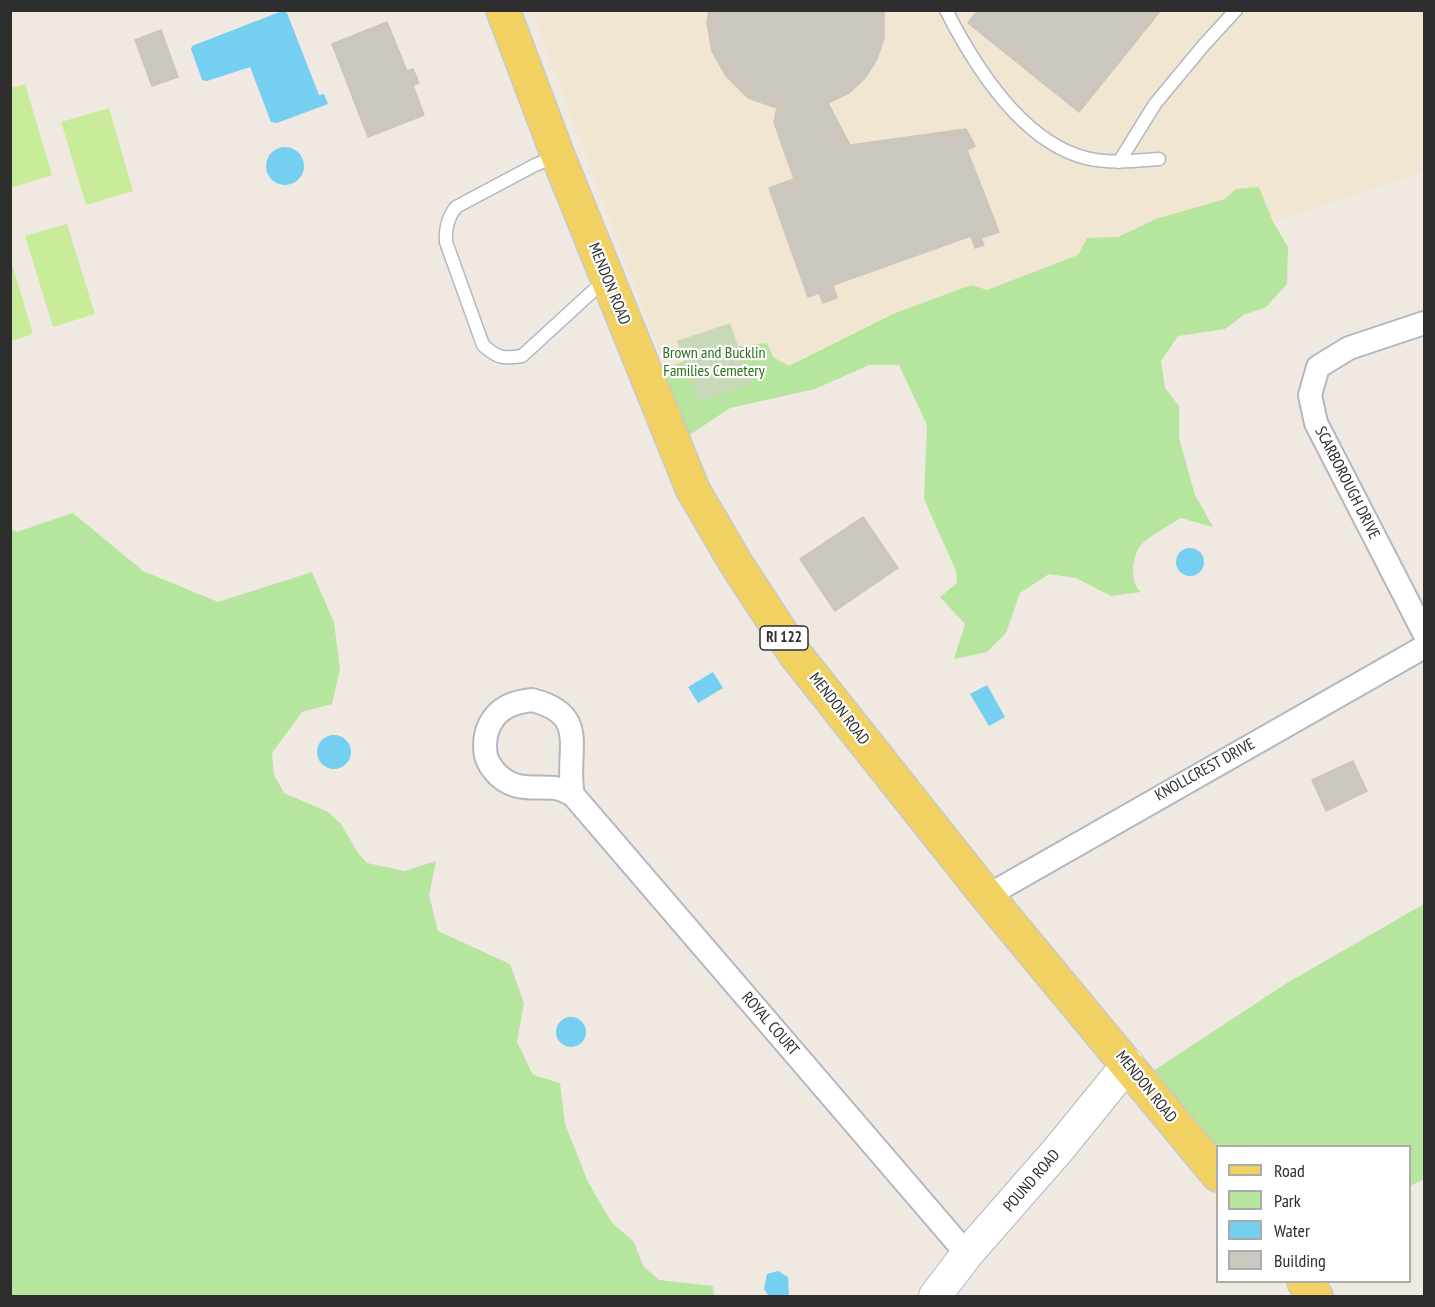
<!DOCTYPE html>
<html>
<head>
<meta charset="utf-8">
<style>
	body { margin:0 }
	#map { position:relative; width:1435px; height:1307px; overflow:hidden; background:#efe9e1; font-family:"PT Sans Narrow",sans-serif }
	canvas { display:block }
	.frame { position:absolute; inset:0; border:12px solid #2e2e2e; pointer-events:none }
	.legend { position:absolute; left:1216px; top:1145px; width:195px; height:138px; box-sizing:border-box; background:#fff; border:2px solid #ababab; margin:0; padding:8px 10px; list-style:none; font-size:18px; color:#2e2e2e }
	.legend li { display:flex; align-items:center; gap:12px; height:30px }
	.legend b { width:30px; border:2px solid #ababab }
</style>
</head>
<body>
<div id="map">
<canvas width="1435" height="1307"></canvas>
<div class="frame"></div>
<ul class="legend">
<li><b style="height:8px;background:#f2d163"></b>Road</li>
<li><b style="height:16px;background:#b6e59e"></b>Park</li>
<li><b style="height:16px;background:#75cff0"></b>Water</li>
<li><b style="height:16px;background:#cbc7bf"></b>Building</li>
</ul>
</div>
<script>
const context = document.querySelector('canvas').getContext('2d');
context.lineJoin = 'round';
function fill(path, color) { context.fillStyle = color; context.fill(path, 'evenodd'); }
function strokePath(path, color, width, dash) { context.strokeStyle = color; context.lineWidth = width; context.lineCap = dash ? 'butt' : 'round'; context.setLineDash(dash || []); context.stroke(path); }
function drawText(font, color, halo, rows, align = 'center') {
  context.font = font + ' "PT Sans Narrow",sans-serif'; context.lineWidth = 4.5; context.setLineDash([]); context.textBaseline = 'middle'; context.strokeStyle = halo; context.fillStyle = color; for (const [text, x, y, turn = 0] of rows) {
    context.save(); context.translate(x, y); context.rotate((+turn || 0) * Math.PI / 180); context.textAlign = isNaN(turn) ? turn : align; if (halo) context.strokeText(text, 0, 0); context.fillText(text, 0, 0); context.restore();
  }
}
const education = new Path2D(`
	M532 11H1424V171L684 418Z`);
const green = new Path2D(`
	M1259 187 1272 220 1288 247 1287 284 1265 308 1245 314 1225 329 1178 336 1161 361 1165 388 1179 406V438L1195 495 1213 527 1181 518C1170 525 1150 535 1141 545 1132 555 1129 583 1141 592L1111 596 1076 578 1049 574 1020 593 1006 633 987 652 954 659 965 624 940 597 957 583 956 571 924 499 927 425 899 365H869L815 389 730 408 679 442 647 377 710 350 767 343 773 357 789 366 893 314 971 285 987 290 1078 255 1087 238 1118 237 1156 219 1225 199 1236 189Z
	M73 513 143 571 218 602 312 572 334 622 340 669 332 704 302 712 272 753 274 775 284 793 328 812 341 824 358 853 367 863 405 871 436 861 429 895 438 931 510 964 524 1003 517 1042 533 1075 560 1083 565 1124 588 1182 612 1223 634 1242 643 1266 659 1280 713 1286 714 1296H11V529L17 532Z
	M1424 904V1179L1410 1186V1146H1218L1217 1166 1144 1077 1287 983Z`);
const cemetery = new Path2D(`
	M730 323 751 384 698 402 677 341Z`);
const pitch = new Path2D(`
	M25 84 52 175 11 188V88Z
	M109 108 133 191 86 205 61 122Z
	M67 224 95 314 53 327 25 236Z
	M11 261 33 334 11 341H10Z`);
const water = new Path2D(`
	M282 11 287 13 319 95 324 94 328 104 277 123 271 122 250 67 207 81 202 80 191 49 192 46Z
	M266 166a19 19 0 1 1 38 0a19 19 0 1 1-38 0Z
	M1176 562a14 14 0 1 1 28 0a14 14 0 1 1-28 0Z
	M713 672 723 688 698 703 688 687Z
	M987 685 1005 717 989 726 970 694Z
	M317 752a17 17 0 1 1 34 0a17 17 0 1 1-34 0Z
	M556 1032a15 15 0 1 1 30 0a15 15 0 1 1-30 0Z
	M778 1271 788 1277 789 1296H769L764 1289 767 1274Z`);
const building = new Path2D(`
	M709 10H884V38L877 59 865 78 849 93 828 103 850 145 966 129 975 146 967 150 999 232 981 238 984 245 975 248 971 236 833 285 837 298 823 303 819 293 808 297 769 188 794 179 774 122 777 108 748 98 726 76 712 51 707 23Z
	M978 10H1161L1079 112 968 23Z
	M387 22 407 71 413 69 419 83 413 85 424 115 368 137 332 44Z
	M161 30 178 77 152 86 135 40Z
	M863 517 898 568 835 611 800 559Z
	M1353 761 1367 791 1326 811 1312 780Z`);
const lane = new Path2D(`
	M946 10C974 65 1022 142 1086 158 1110 164 1135 161 1159 159
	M557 156 535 165 456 207C448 217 445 229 446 242L483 345C497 358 503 359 522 356L606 279
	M1119 162 1155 104 1203 46 1236 10`);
const street = new Path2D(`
	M1424 323 1349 348 1318 367 1310 395 1316 423 1424 633
	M532 700C592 715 564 752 573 795 567 792 561 789 555 788 534 786 516 792 498 775 493 770 488 763 486 756 484 745 485 734 490 724 499 707 514 702 532 700Z
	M573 795 967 1254
	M987 896 1424 647`);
const secondary = new Path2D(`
	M935 1296 967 1254 1058 1150 1128 1064`);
const primary = new Path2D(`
	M503 10 558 156 693 490 737 565 795 654 987 896 1218 1175
	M1304 1282 1316 1296`);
const shields = [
	[784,638,48]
];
const shieldNames = [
	["RI 122",784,638]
];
const streetNames = [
	["MENDON ROAD",609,284,68],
	["SCARBOROUGH DRIVE",1347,483,63],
	["MENDON ROAD",839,709,52],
	["KNOLLCREST DRIVE",1205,770,-29],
	["ROYAL COURT",770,1024,49],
	["MENDON ROAD",1146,1087,51],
	["POUND ROAD",1032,1181,-49]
];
const parkNames = [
	["Brown and Bucklin",714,353],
	["Families Cemetery",714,371]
];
fill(education, '#f0e6d1');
fill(green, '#b6e59e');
fill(cemetery, '#c8d9b8');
fill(pitch, '#c9ec9a');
fill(water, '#75cff0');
fill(building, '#cbc7bf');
strokePath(building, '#cbc5ba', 1.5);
strokePath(lane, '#b4b7c1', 15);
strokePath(street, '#b4b7c1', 26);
strokePath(secondary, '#b4b7c1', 34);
strokePath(primary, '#c9c9c9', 36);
strokePath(lane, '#fff', 12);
strokePath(street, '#fff', 22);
strokePath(secondary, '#fff', 32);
strokePath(primary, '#f2d163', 33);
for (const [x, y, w] of shields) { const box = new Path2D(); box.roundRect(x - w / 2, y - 12, w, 24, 4.5); context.fillStyle = '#fff'; context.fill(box); strokePath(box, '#2e2e2e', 1.5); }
drawText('bold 15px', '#2e2e2e', null, shieldNames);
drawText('16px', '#2e2e2e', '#fff', streetNames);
drawText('16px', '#2c6e1b', '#fff', parkNames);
</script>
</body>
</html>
